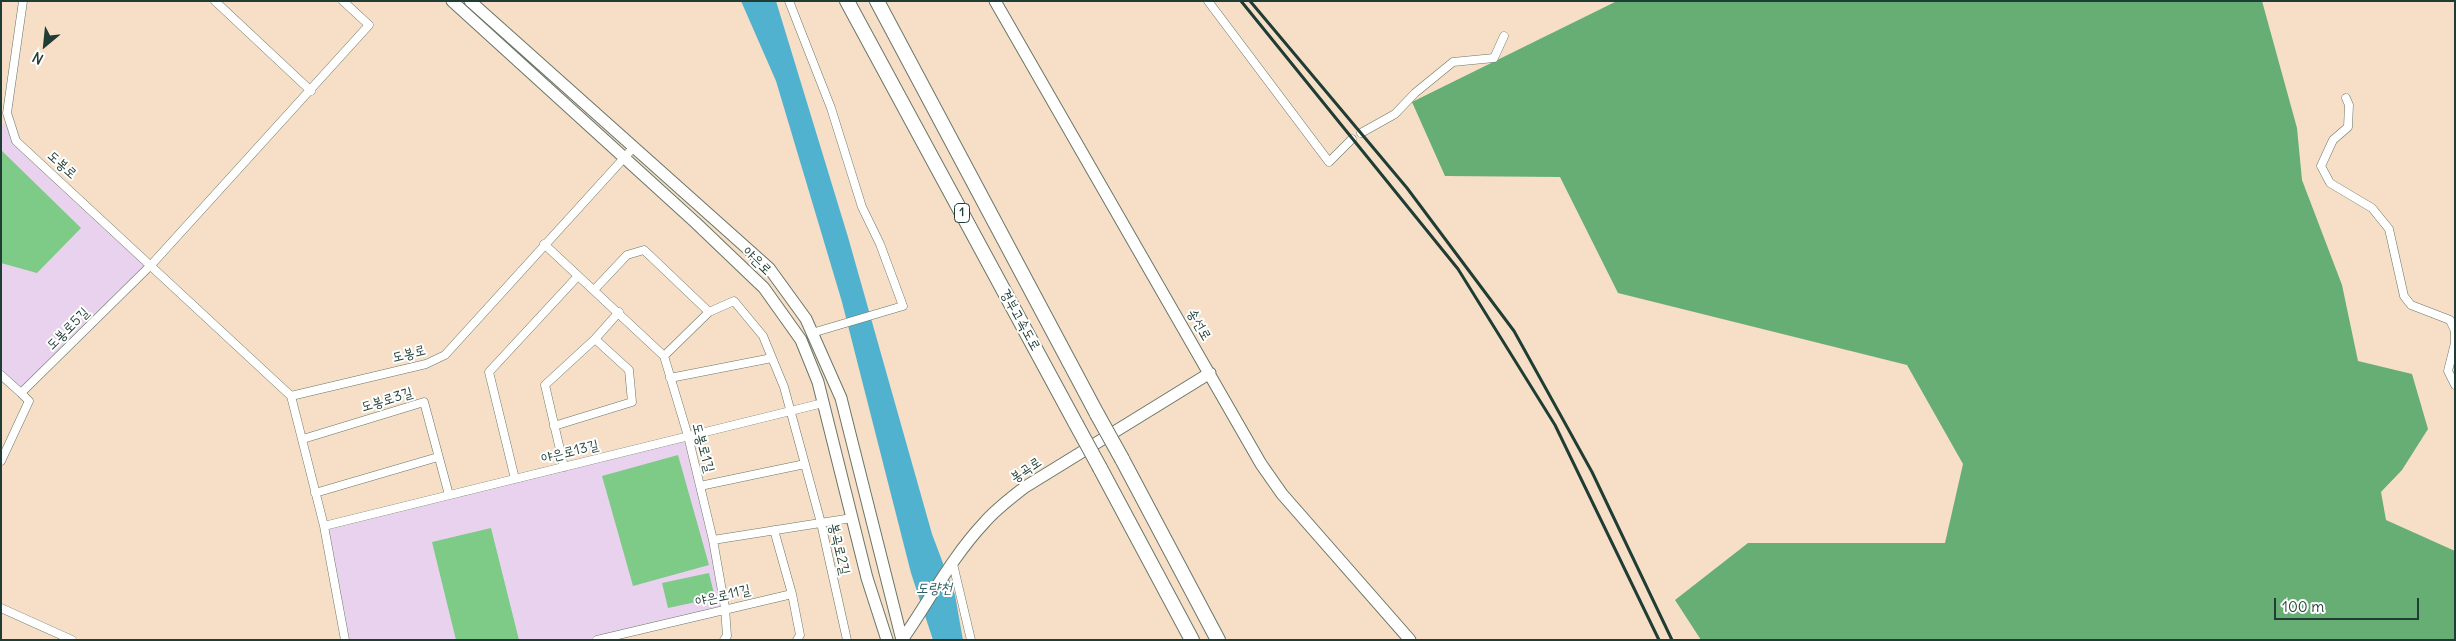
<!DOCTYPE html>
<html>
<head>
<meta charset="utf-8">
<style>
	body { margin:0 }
	#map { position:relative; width:2456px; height:641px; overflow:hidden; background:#f6dfc6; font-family:Delius,sans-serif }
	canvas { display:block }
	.frame { position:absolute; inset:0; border:2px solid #1f3d34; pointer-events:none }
	.north { position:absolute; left:20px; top:20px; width:50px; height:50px; -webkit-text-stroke:4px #fff; paint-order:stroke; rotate:208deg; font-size:14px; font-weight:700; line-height:20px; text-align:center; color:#1f3d34 }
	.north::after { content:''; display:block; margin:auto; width:18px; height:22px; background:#1f3d34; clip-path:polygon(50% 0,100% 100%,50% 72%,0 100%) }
	.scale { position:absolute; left:2274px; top:598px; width:145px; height:22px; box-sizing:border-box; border:2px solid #1f3d34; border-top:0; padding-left:6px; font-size:15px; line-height:18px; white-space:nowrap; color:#1f3d34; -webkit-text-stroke:4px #fff; paint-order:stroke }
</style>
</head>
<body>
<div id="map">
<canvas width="2456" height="641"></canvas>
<div class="frame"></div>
<div class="north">N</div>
<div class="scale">100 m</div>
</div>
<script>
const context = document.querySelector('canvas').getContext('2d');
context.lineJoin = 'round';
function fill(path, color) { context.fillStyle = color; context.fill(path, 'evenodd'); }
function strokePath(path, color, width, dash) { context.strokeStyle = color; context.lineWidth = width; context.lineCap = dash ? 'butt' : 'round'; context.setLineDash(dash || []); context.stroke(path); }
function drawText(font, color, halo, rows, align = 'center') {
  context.font = font + ' Delius,"Poor Story",sans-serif'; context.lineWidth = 4; context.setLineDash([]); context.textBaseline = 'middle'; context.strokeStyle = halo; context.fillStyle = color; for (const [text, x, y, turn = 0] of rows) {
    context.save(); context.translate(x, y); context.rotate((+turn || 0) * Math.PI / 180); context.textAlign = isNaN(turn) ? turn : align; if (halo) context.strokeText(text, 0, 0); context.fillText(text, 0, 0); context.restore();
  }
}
const built = new Path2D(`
	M9 119 16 141 152 264 21 393 1 375V126Z
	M688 436 725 608 597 640H345L324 526Z`);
const green = new Path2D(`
	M1 150 81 228 37 273 1 263Z
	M678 455 709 565 633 586 602 476Z
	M491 528 519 640H456L432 542Z
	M709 573 715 598 668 608 662 583Z`);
const forest = new Path2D(`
	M1617 1H2262L2297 128 2302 180 2342 285 2358 361 2412 374 2428 429 2402 470 2381 492 2386 520 2455 551V640H1701L1675 600 1748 543H1945L1963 464 1907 365 1618 293 1560 177 1445 176 1412 102Z`);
const water = new Path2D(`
	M741 1H776L848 237 932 534 955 595 963 640H933L911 573 842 302 776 81Z`);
const street = new Path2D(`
	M23 1 7 113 16 141 291 396 426 364 445 355 634 147
	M215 1 311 91
	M789 1 831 108 862 207 880 244 903 306 812 333
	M1208 1 1329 162 1352 139
	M2346 98 2349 105 2348 127 2333 140 2321 166 2330 183 2372 208 2389 229 2404 296 2411 305 2450 320 2455 331V341
	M1361 133 1395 114 1415 93 1453 62 1494 58 1504 36
	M544 244 664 356 688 436 713 540 725 608 727 636 724 640
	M594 290 627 255 644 250 709 312
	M2455 343 2448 371 2455 385
	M664 356 709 312 734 301 763 336 784 387 821 523 847 640
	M1 375 21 393 152 264 369 25 343 1
	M670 378 772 358
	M291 396 324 526 345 640
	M554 426 632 402 629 370 595 339
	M303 439 424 402 449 495
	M1 461 29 401 21 393
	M564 467 545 385 595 339 619 312
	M515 479 489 372 578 276
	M700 486 805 464
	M315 493 438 457
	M324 526 823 403
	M713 540 852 518
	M953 564 971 640
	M792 594 800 635 797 640
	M1 608 72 640
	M597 640 792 594 774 530`);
const secondary = new Path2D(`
	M452 1 696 223 764 288 801 340 818 382 867 578 887 640
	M470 1 769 268 806 319 841 398 902 640
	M995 1 1261 464 1282 494 1410 640
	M902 640C929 601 952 557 984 523 996 509 1011 498 1025 487L1210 373`);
const highway = new Path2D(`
	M847 1 1076 424
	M877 1 1097 414
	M1122 459 1218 640
	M1100 468 1192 640`);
const rail = new Path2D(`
	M1241 1 1458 269 1555 425 1659 640
	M1250 1 1407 188 1514 331 1592 472 1672 640`);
const highwayBridge = new Path2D(`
	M1097 414 1122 459
	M1076 424 1100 468`);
const shields = [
	[962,213,15]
];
const shieldNames = [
	["1",962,213]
];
const streetNames = [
	["도봉로",62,165,42],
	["야은로",757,261,44],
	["경부고속도로",1020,320,61],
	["송선로",1199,325,60],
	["도봉로5길",68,329,-45],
	["도봉로",409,354,-14],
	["도봉로3길",387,400,-17],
	["도봉로1길",703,448,75],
	["야은로13길",570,452,-14],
	["봉곡로",1026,470,-34],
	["봉곡로2길",839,549,77],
	["야은로11길",723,596,-13]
];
const waterNames = [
	["도량천",934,589]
];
fill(built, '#e8d2ee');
fill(green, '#7eca87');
fill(forest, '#66ae74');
fill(water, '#51b2d0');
strokePath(street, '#6a7667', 9);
strokePath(secondary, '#6a7667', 13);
strokePath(highway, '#6a7667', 16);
strokePath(street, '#fff', 8);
strokePath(secondary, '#fff', 11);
strokePath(highway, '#fff', 14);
strokePath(rail, '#1f3d34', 3);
strokePath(highwayBridge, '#6a7667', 16, []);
strokePath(highwayBridge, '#fff', 14);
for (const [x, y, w] of shields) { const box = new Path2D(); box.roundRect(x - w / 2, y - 9.5, w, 19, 4); context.fillStyle = '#fff'; context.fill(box); strokePath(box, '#1f3d34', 1); }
drawText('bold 12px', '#1f3d34', null, shieldNames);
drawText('14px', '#1f3d34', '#fff', streetNames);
drawText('italic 15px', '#2e6063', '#fff', waterNames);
</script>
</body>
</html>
